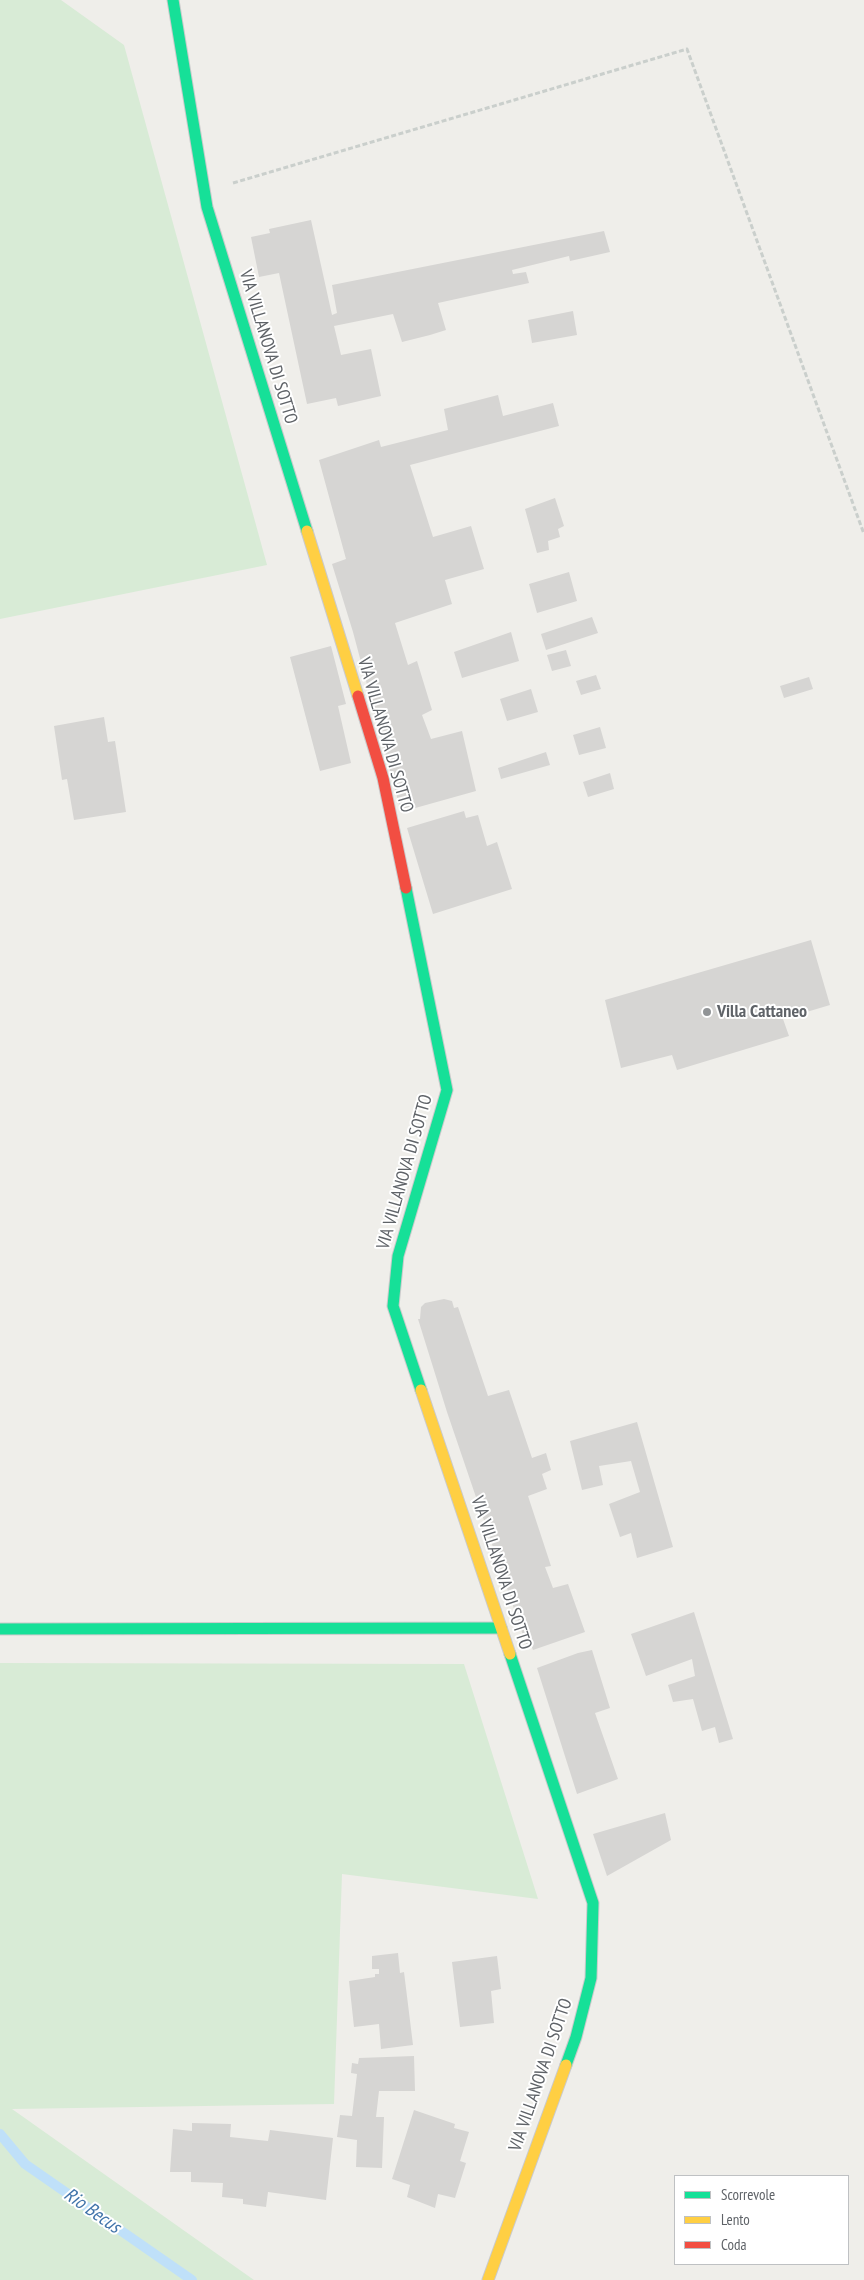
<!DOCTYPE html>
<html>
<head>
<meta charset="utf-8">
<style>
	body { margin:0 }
	#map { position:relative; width:864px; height:2280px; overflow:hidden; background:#efeeea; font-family:"PT Sans Narrow",sans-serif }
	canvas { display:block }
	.legend { position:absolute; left:674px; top:2175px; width:175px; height:90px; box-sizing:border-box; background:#fff; border:1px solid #bfc1c3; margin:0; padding:6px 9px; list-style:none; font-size:15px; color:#5f6368 }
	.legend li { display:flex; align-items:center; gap:10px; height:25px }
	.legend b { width:25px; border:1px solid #bfc1c3 }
</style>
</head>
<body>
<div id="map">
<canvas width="864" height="2280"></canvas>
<ul class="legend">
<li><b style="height:6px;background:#16e098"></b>Scorrevole</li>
<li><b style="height:6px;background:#ffcf43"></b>Lento</li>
<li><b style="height:6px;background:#f24e42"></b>Coda</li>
</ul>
</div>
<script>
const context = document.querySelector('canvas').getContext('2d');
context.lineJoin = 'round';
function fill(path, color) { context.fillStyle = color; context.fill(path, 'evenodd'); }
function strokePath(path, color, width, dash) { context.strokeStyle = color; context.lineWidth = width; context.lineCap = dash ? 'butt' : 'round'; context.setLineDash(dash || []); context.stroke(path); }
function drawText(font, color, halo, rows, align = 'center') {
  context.font = font + ' "PT Sans Narrow",sans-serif'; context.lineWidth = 4; context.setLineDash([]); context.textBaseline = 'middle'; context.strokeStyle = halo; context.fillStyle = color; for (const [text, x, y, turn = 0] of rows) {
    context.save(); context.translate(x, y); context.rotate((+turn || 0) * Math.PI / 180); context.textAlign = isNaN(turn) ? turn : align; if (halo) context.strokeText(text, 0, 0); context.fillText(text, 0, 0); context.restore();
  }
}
const green = new Path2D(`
	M0 0H61L124 45 267 565 0 619Z
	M0 1663 464 1664 538 1899 342 1874 334 2104 12 2109 254 2280H0Z`);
const stream = new Path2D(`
	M0 2134 25 2164 192 2280`);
const building = new Path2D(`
	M311 220 332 315 337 313 332 285 604 231 610 252 570 261 569 256 512 270 513 274 526 272 529 283 438 303 446 330 430 335 402 342 393 314 334 326 341 355 371 349 381 396 338 406 336 398 307 404 279 273 259 277 251 237 270 233 269 229Z
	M573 311 577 335 532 343 528 320Z
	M498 395 503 416 553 403 559 426 410 465 433 537 471 526 484 569 445 580 452 604 395 623 408 665 417 661 432 710 422 715 431 739 462 731 476 791 401 812 353 632 332 564 346 559 319 460 379 440 381 447 448 430 444 409Z
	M555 498 564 526 558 529 560 537 548 541 549 550 537 553 525 509Z
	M569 572 577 601 537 613 529 584Z
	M592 617 598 633 546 650 541 634Z
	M511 632 519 661 462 678 454 652Z
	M331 646 346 704 338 706 351 763 320 771 290 657Z
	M566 650 571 666 552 671 547 655Z
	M596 675 601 689 581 695 576 681Z
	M809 677 813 689 784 698 780 686Z
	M531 689 538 712 507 721 500 699Z
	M104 717 108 742 115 741 126 812 74 820 67 779 62 780 54 726Z
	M600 727 606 748 579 755 573 735Z
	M546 752 550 765 501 779 498 768Z
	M610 773 614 789 588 797 583 782Z
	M464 811 466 818 478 815 487 846 497 842 512 889 433 914 407 828Z
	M811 940 830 1005 783 1019 789 1036 677 1070 672 1055 621 1068 605 1000Z
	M444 1299 452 1301 454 1308 458 1307 488 1396 509 1390 532 1458 546 1453 551 1470 542 1474 547 1489 528 1496 551 1566 545 1567 553 1588 568 1584 585 1632 533 1650 530 1643 526 1644 447 1412 418 1319H420L421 1307 425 1303Z
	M637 1422 673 1547 637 1558 631 1533 620 1537 609 1504 640 1492 631 1461 599 1466 603 1485 582 1490 570 1441Z
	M694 1612 733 1739 719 1743 715 1727 702 1731 693 1699 673 1702 668 1685 695 1676 692 1659 646 1676 631 1634Z
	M592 1650 610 1708 595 1713 618 1779 577 1794 537 1668 578 1653Z
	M665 1813 671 1840 607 1876 593 1834Z
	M398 1953 400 1973 404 1972 413 2045 381 2049 379 2024 354 2027 349 1981 375 1977V1974H379V1969H372V1956Z
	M497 1956 501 1989 491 1991 494 2023 460 2027 452 1962Z
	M414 2056 415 2091H379L376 2117H384L382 2168 356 2167 357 2140 337 2137 340 2115 352 2116 357 2074 351 2073 352 2063 358 2064 359 2058Z
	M414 2110 455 2124 454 2128 469 2132 460 2161 466 2163 455 2198 438 2194 435 2208 407 2197 410 2185 392 2179Z
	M192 2123 231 2124 230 2137 268 2141 270 2130 333 2138 326 2200 268 2192 266 2207 243 2204V2199L222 2197 223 2183 191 2182V2172H170L173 2129 192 2131Z`);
const path = new Path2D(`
	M233 183 687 49 864 534`);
const fast = new Path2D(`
	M173 0 207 207 307 531
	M406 888 447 1090 398 1256 393 1306 421 1390
	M0 1629 501 1628
	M510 1654 593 1903 591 1978 576 2037 566 2065`);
const slow = new Path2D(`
	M307 531 358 696
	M421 1390 510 1654
	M488 2280 566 2065`);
const jam = new Path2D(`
	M358 696 383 778 406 888`);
const markers = [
	[707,1012,5,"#919496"]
];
const streetNames = [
	["VIA VILLANOVA DI SOTTO",268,347,73],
	["VIA VILLANOVA DI SOTTO",385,735,74],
	["VIA VILLANOVA DI SOTTO",405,1172,-74],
	["VIA VILLANOVA DI SOTTO",501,1573,72],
	["VIA VILLANOVA DI SOTTO",541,2075,-71]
];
const poiNames = [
	["Villa Cattaneo",717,1012]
];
const waterNames = [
	["Rio Becus",92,2211,35]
];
fill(green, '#d8ebd6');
strokePath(stream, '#bfe0f9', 10);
fill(building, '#d6d5d3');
strokePath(fast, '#cacacb', 13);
strokePath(slow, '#cacacb', 13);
strokePath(jam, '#cacacb', 13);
strokePath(path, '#cacfcc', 3, [5, 2.5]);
strokePath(fast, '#16e098', 11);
strokePath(slow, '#ffcf43', 11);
strokePath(jam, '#f24e42', 11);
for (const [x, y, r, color] of markers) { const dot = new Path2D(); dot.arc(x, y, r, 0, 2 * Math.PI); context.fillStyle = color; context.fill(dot); strokePath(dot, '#fff', 2); }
drawText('18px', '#5f6368', '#fff', streetNames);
drawText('bold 18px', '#5f6368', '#fff', poiNames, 'left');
drawText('italic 19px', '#4174aa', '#fff', waterNames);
</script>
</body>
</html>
